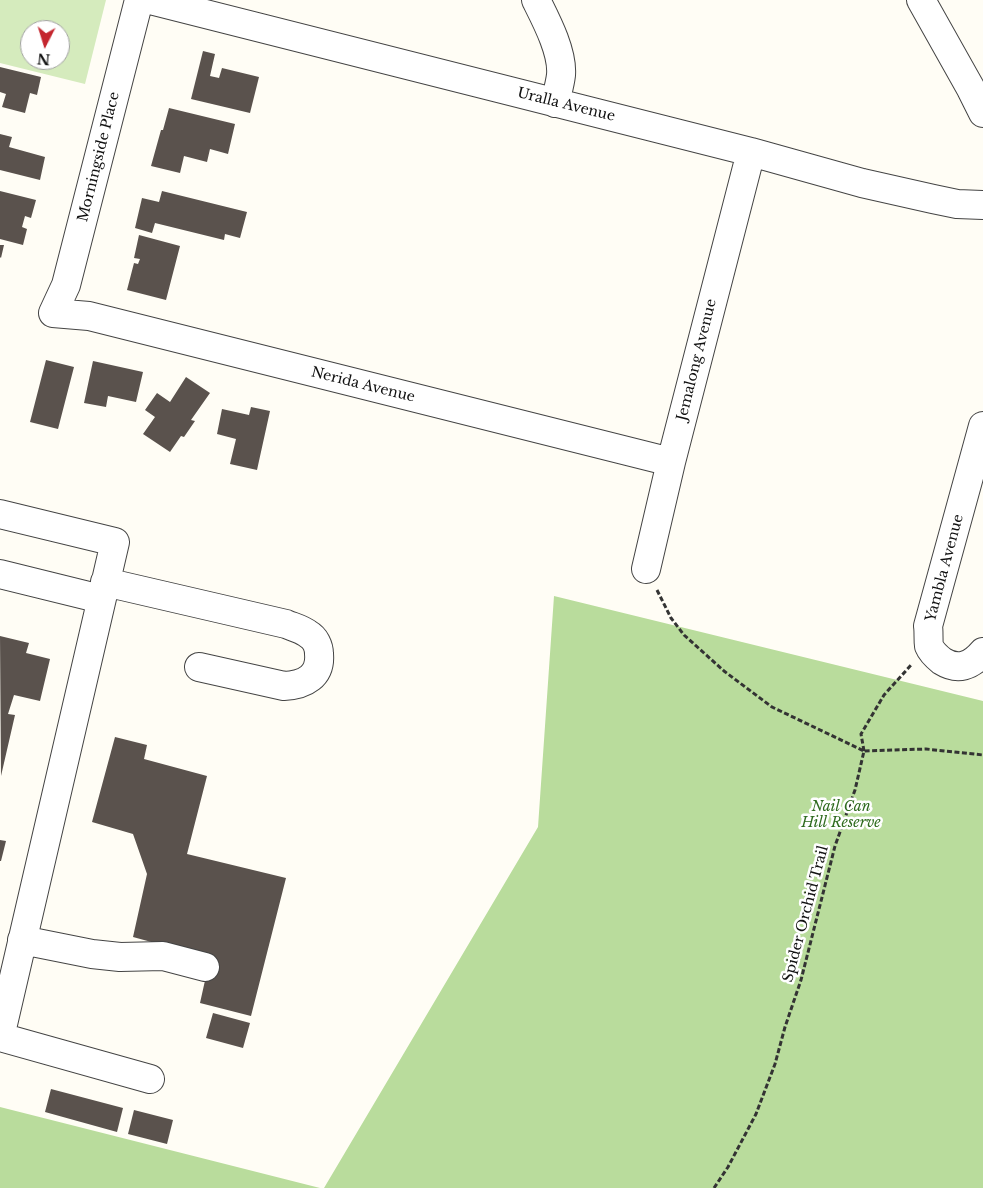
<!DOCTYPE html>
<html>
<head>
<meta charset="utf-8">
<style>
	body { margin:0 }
	#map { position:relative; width:983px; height:1188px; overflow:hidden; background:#fffdf5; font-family:"Libre Baskerville",serif }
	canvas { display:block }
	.north { position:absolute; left:20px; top:20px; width:50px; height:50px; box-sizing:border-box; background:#fff; border:1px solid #a0a0a0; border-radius:50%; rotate:185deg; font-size:14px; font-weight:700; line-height:20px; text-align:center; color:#111 }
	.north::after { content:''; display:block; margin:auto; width:18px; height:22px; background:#c4262e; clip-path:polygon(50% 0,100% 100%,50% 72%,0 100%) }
</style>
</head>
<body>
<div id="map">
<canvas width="983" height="1188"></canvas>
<div class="north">N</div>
</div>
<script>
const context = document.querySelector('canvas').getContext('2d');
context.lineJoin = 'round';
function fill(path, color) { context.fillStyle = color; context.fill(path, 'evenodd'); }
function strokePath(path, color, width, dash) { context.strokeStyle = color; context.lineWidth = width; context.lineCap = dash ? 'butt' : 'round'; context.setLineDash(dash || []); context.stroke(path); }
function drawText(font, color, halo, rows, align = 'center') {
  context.font = font + ' "Libre Baskerville",serif'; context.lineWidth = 5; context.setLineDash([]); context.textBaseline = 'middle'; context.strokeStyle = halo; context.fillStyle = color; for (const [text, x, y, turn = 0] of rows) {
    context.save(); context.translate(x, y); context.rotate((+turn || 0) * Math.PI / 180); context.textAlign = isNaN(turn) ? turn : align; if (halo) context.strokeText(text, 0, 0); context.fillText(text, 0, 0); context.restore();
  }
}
const green = new Path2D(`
	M0 0H106L85 84 0 63ZM30 30H60V60H30Z`);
const forest = new Path2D(`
	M554 596 983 701V1188H324L538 827Z
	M0 1107 320 1188H0Z`);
const building = new Path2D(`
	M203 51 215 54 210 76 219 78 222 68 259 77 250 113 191 99Z
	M0 67 41 77 37 95 30 93 25 113 2 107 6 94 0 92Z
	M169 108 235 124 228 154 210 149 207 162 184 156 180 173 151 166 161 130H163Z
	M0 134 12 137 9 147 45 157 40 180 0 170Z
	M0 191 36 200 31 218 25 216 22 227 27 229 23 245 0 239Z
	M162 191 247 212 240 238 225 234 224 240 155 223 152 233 135 228 142 198 159 202Z
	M139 235 180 246 166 300 127 290 134 263 138 264 140 259 134 258Z
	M0 245H4L1 258 0 257Z
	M46 360 74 367 58 429 30 422Z
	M93 361 143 372 136 402 108 396 106 407 84 403Z
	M186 377 210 393 191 420 195 421 184 437 181 436 170 452 143 434 155 417 145 410 157 393 170 402Z
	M251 407 270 411 257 470 230 464 236 439 217 434 222 409 249 415Z
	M0 636 29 643 26 653 50 659 40 701 14 695 8 714 15 715 1 776Z
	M115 737 147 745 144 759 207 776 187 854 286 878 251 1016 200 1003 210 958 133 937 147 874 133 834 92 822Z
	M0 840 6 841 1 861H0Z
	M213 1013 250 1023 243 1048 206 1038Z
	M51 1089 123 1108 117 1132 45 1112Z
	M134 1110 173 1120 167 1144 128 1134Z`);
const path = new Path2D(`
	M657 590 671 618 684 635 724 671 772 707 864 751
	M864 751 861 734 884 695 912 664
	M714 1188 728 1167 756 1114 775 1064 785 1027 801 980 835 846 855 790 864 751 926 749 983 755`);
const minor = new Path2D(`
	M139 0 66 285 53 313 89 316 671 462
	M150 0 751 152 862 183 933 199 957 204 983 205
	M536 0C546 20 563 52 561 75 560 84 557 94 555 103
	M921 0 971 89 983 113
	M983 426 928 626C929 632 928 639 929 646 931 651 937 657 942 661 958 671 971 666 983 652
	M0 514 115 542 0 1037 150 1079
	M646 569 671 462 751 152
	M0 574 101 599
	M105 582 286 624C293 627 302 629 308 634 315 638 319 646 319 654 321 676 305 685 284 686L199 667
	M22 940 92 954 120 957 163 956 205 967`);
const streetNames = [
	["Uralla Avenue",566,105,14],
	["Morningside Place",99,157,-76],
	["Jemalong Avenue",697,360,-76],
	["Nerida Avenue",363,385,14],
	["Yambla Avenue",945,568,-75],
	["Spider Orchid Trail",806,914,-75]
];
const parkNames = [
	["Nail Can",841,807],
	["Hill Reserve",841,823]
];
fill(green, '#d5ebbd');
fill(forest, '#b9dc9c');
fill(building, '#5a524d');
strokePath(minor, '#444', 30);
strokePath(path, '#333', 3, [5, 2.5]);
strokePath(minor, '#fff', 28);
drawText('14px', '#111', '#fff', streetNames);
drawText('italic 14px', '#2f6b1f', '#fff', parkNames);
</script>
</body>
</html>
